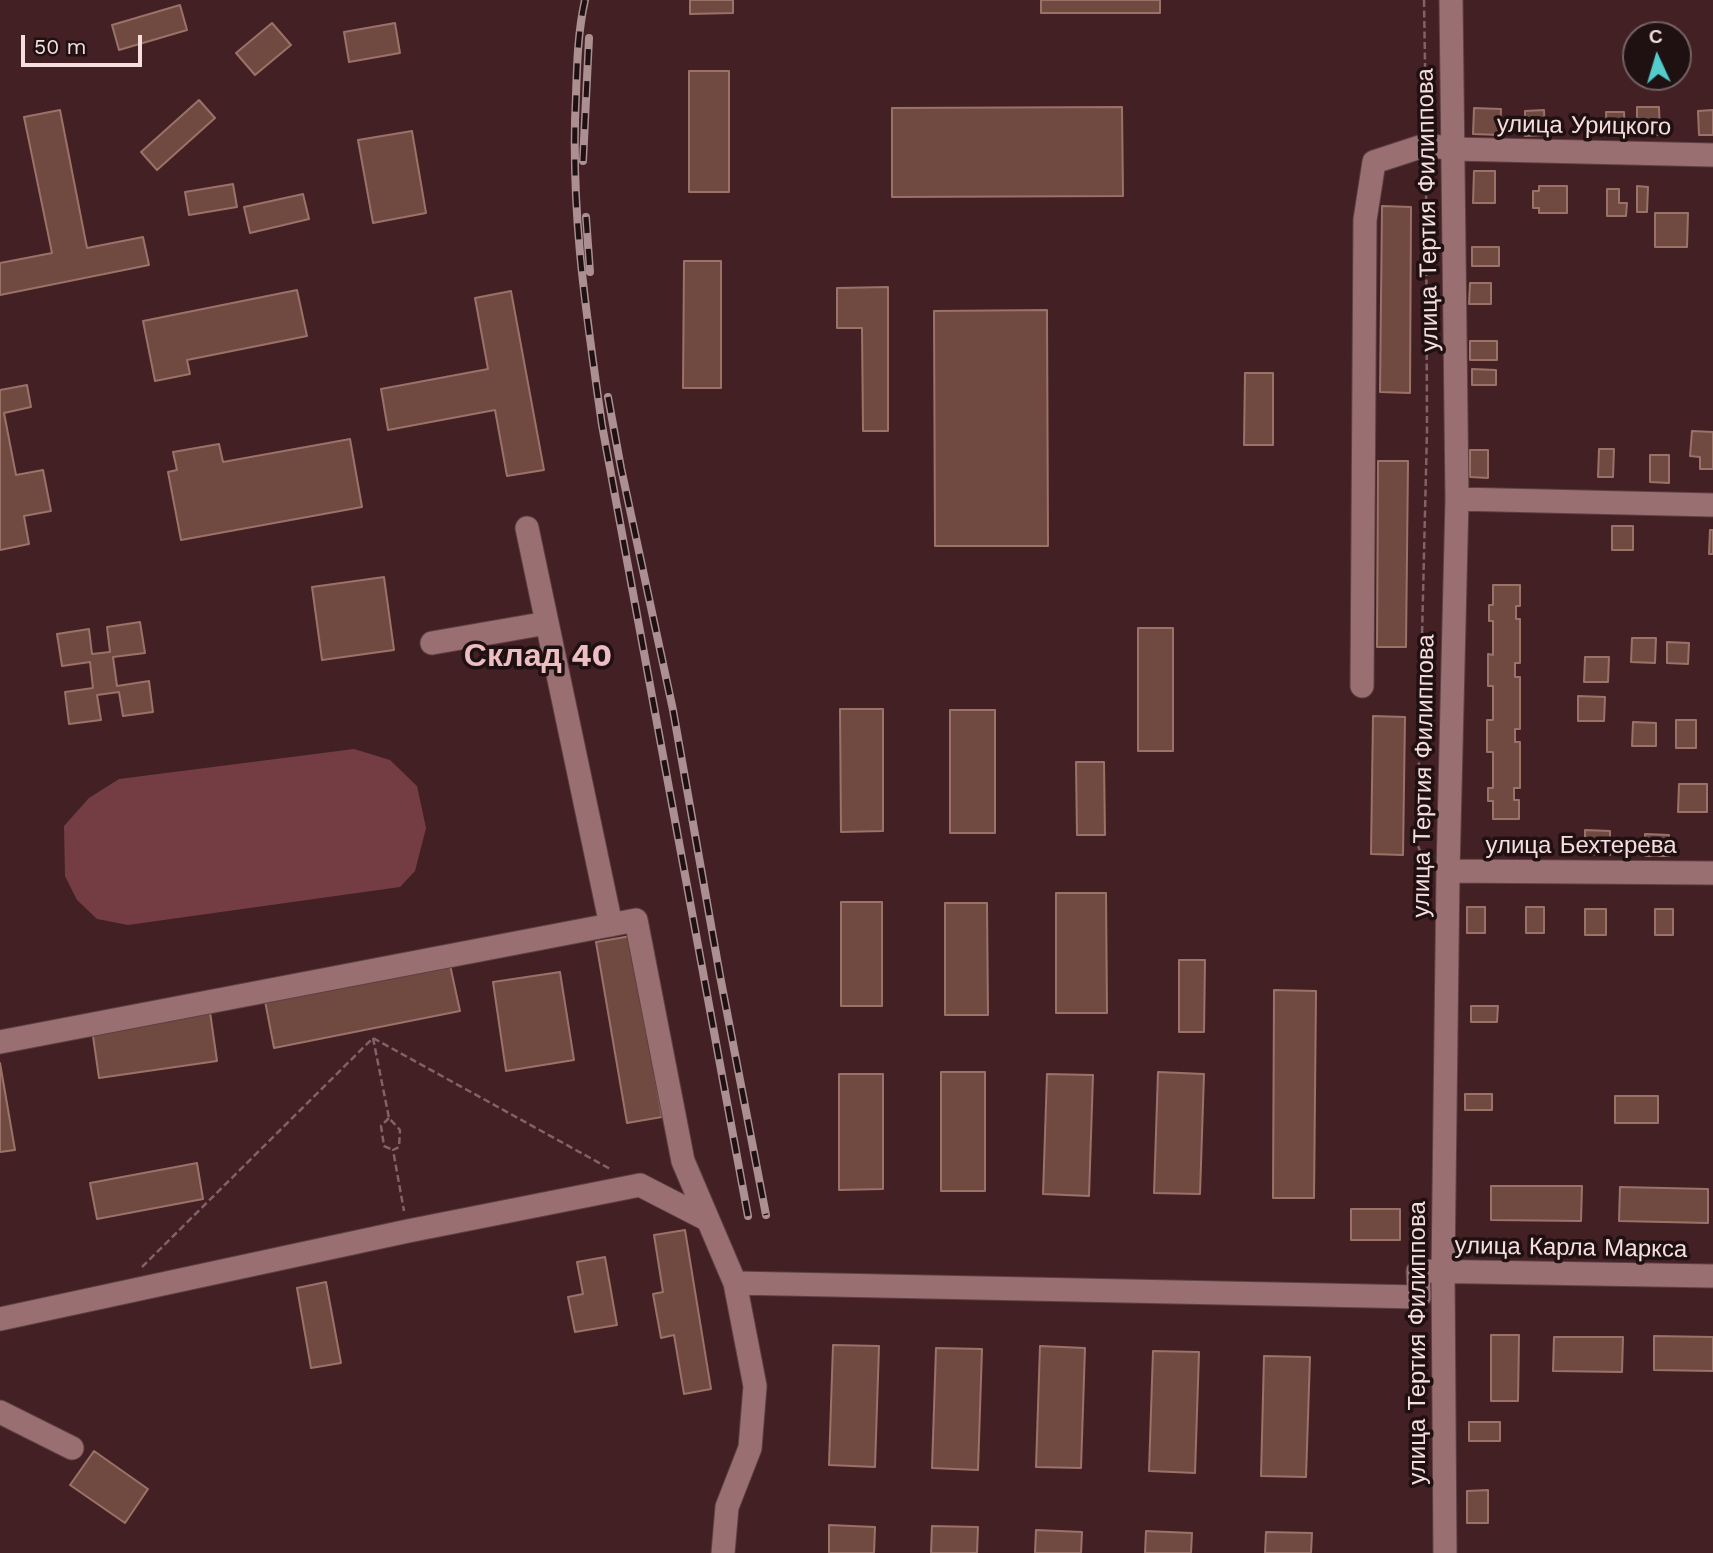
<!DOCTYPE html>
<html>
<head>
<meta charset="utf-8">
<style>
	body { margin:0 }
	#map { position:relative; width:1713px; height:1553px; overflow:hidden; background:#432024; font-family:"Work Sans",sans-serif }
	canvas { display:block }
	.north { position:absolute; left:1622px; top:21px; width:70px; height:70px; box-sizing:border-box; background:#1f1011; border:2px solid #756263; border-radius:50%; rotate:356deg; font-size:19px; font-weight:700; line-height:28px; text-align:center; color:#f6dedf }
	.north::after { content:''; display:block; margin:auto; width:24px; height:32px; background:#52cdcc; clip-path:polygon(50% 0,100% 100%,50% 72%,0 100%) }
	.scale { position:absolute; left:21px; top:35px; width:121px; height:32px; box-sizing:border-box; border:4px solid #f6dedf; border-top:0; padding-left:9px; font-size:21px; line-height:24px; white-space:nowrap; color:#f6dedf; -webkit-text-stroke:5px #1f1011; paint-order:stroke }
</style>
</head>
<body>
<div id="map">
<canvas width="1713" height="1553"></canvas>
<div class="north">С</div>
<div class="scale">50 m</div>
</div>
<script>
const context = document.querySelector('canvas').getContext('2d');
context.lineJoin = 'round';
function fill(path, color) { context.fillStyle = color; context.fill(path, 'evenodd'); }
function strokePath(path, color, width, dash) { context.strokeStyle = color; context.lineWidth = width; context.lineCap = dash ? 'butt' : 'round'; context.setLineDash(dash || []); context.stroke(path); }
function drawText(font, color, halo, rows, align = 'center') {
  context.font = font + ' "Work Sans",sans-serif'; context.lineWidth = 7; context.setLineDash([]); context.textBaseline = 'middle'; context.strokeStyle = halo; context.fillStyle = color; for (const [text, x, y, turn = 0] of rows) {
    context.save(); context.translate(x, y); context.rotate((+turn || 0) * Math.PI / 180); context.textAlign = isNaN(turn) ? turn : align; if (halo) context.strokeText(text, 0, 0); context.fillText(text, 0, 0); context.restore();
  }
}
const green = new Path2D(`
	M354 749 390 760 417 786 426 828 415 871 400 887 128 925 97 919 77 900 65 876 64 826 89 798 119 779Z`);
const building = new Path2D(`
	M690 0H733V13L690 14Z
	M1041 0H1160V13H1041Z
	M180 5 187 30 119 50 112 25Z
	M272 23 291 45 255 75 236 53Z
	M395 23 400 53 349 62 344 32Z
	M689 71H729V192H689Z
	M199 100 215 118 157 170 141 152Z
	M1122 107 1123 196 892 197V108Z
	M1637 107H1659L1660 135H1637Z
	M1474 108 1501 109 1500 135 1473 134Z
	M60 110 87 248 143 237 149 265 0 295V263L52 253 24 117Z
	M1544 110 1545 135 1525 136V111Z
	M1713 110V135H1699L1698 111Z
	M1606 112H1624L1625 135H1607Z
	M412 131 426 213 373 223 358 140Z
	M1474 171H1495V203H1473Z
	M233 184 237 207 189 215 185 192Z
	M1539 186H1567V213H1539V208H1533V191H1539Z
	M1637 186 1648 187 1647 212H1637Z
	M1607 189H1619V203H1627L1626 216H1607Z
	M303 194 309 219 250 233 244 207Z
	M1382 206 1411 207 1410 393 1380 392Z
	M1655 213H1688L1687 247H1655Z
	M1472 247H1499V266H1472Z
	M684 261H721V388H683Z
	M1470 283H1491V304H1469Z
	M888 287V431H863L862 328H837V288Z
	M297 290 307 336 187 360 190 374 155 381 143 321Z
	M511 291 544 470 507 476 495 410 388 430 381 389 488 369 475 298Z
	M1047 310 1048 546H935L934 311Z
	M1470 341H1497V360H1470Z
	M1472 369 1496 370V385H1472Z
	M1245 373H1273V445H1244Z
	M27 385 31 407 4 413 16 475 43 470 51 511 24 516 29 544 0 550V390Z
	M1692 431 1713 432V469H1700V457L1690 456Z
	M350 439 362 507 181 540 168 472 177 470 173 452 219 444 223 462Z
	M1599 449H1614L1613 477H1598Z
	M1470 450H1488V478L1470 477Z
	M1650 455H1669V483L1650 482Z
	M1378 461H1408L1406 647H1377Z
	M1612 526H1633V550H1612Z
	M1710 530H1713V554H1709Z
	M384 577 394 650 322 660 312 587Z
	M1493 585H1520V606H1516V619H1520V663H1515V677H1520V729H1515V742H1520V788H1514V800H1519V819H1493V801H1488V788H1493V752H1487V720H1493V686H1488V654L1493 655V621H1489V605H1493Z
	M140 622 145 653 113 657 117 686 149 681 153 712 123 716 119 692 97 695 101 720 69 724 65 692 93 688 90 662 62 666 57 634 89 629 92 654 110 652 107 627Z
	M1138 628H1173V751H1138Z
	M1632 638H1656L1655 663 1631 662Z
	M1667 642 1689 643 1688 664 1667 663Z
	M1585 657H1609L1608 682H1584Z
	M1578 696 1605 697 1604 721H1578Z
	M840 709H883V831L841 832Z
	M950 710H995V833H950Z
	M1373 716 1405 717 1403 855 1371 854Z
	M1676 720H1696V748H1676Z
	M1633 722 1656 723V746H1632Z
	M1076 762H1104L1105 835H1077Z
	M1679 784H1707V812H1678Z
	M1585 830 1610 831V855L1585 854Z
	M1645 834 1669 835V856H1645Z
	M1056 893H1106L1107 1013H1056Z
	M841 902H882V1006H841Z
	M945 903H987L988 1015H945Z
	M1467 907H1485V933H1467Z
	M1526 907H1544V933H1526Z
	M1585 909H1606V935H1585Z
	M1655 909H1673V935H1655Z
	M631 936 662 1117 627 1123 596 942Z
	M1179 960H1205L1204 1032H1179Z
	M450 965 460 1011 274 1048 265 1001Z
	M560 972 574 1060 506 1071 493 982Z
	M1274 990 1316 991 1314 1198H1273Z
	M1471 1006H1498L1497 1022H1471Z
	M210 1012 217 1061 99 1078 92 1029Z
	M0 1063 15 1150 0 1152Z
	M941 1072H985V1191H941Z
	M1158 1072 1204 1074 1200 1194 1154 1193Z
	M839 1074H883V1189L839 1190Z
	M1047 1074 1093 1075 1089 1196 1043 1194Z
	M1465 1094H1492V1110H1465Z
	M1615 1096H1658V1123H1615Z
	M197 1163 203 1199 97 1219 90 1183Z
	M1491 1186H1582L1581 1221 1491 1220Z
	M1620 1187 1708 1189V1223L1619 1221Z
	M1351 1209H1400V1240H1351Z
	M685 1230 711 1389 684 1394 674 1335 661 1338 653 1294 663 1292 654 1235Z
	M605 1257 617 1325 575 1332 568 1297 583 1294 577 1262Z
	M326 1282 341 1363 311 1368 297 1288Z
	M1491 1335H1519L1518 1401H1491Z
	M1654 1336 1713 1337V1371L1654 1370Z
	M1554 1337H1623L1622 1372 1553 1371Z
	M833 1345 879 1346 875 1467 829 1465Z
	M1040 1346 1085 1348 1081 1468 1036 1467Z
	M936 1348 982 1349 978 1470 932 1468Z
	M1153 1351 1199 1352 1195 1473 1149 1471Z
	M1264 1356 1310 1357 1306 1477 1261 1476Z
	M1469 1422H1500V1441H1469Z
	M94 1451 148 1489 125 1523 70 1485Z
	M1488 1490V1523H1467V1491Z
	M829 1525 875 1527 874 1553H829Z
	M932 1526 978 1527 977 1553H931Z
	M1036 1530 1082 1532 1081 1553H1035Z
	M1146 1531 1192 1533 1191 1553H1145Z
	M1266 1532 1312 1533 1311 1553H1265Z`);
const path = new Path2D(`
	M1424 0 1426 126
	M1426 164 1427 430 1417 843 1427 870
	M373 1038 389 1118 400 1130 399 1147 393 1150 404 1211
	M389 1118 381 1126 384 1146 393 1150
	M142 1267 373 1038 612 1170`);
const minor = new Path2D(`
	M1457 499 1713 505
	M527 528 611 925
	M432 643 547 623
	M1362 686 1365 220 1374 162 1426 145 1454 149 1713 155
	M1448 871 1713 873
	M0 1042 636 920 683 1161 735 1283
	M0 1319 408 1231 640 1185 708 1220
	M0 1412 72 1448
	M723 1553 727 1507 750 1448 755 1386 735 1283 1419 1297 1418 1271 1713 1276
	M1445 1553 1443 1272 1448 871 1457 499 1451 0`);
const rail = new Path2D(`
	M585 0C578 31 577 63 576 95 570 210 586 312 602 425L748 1216
	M583 161 589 38
	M586 217 590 272
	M608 397 621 468 673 710 720 976 766 1215`);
const streetNames = [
	["улица Урицкого",1584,126,1],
	["улица Тертия Филиппова",1428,210,-91],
	["улица Тертия Филиппова",1424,776,-89],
	["улица Бехтерева",1581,846],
	["улица Карла Маркса",1571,1248,1],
	["улица Тертия Филиппова",1418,1343,-90]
];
const districtNames = [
	["Склад 40",538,657]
];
fill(green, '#743d43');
fill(building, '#704a41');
strokePath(building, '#9b7268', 2);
strokePath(minor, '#5e4044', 25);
strokePath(path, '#816265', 2.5, [7, 3.5]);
strokePath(minor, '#996f72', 23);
strokePath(rail, '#ab8f91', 8);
strokePath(rail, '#1f1011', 5, [16]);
drawText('24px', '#f6dedf', '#1f1011', streetNames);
drawText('bold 32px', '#edbec1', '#1f1011', districtNames);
</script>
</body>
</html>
